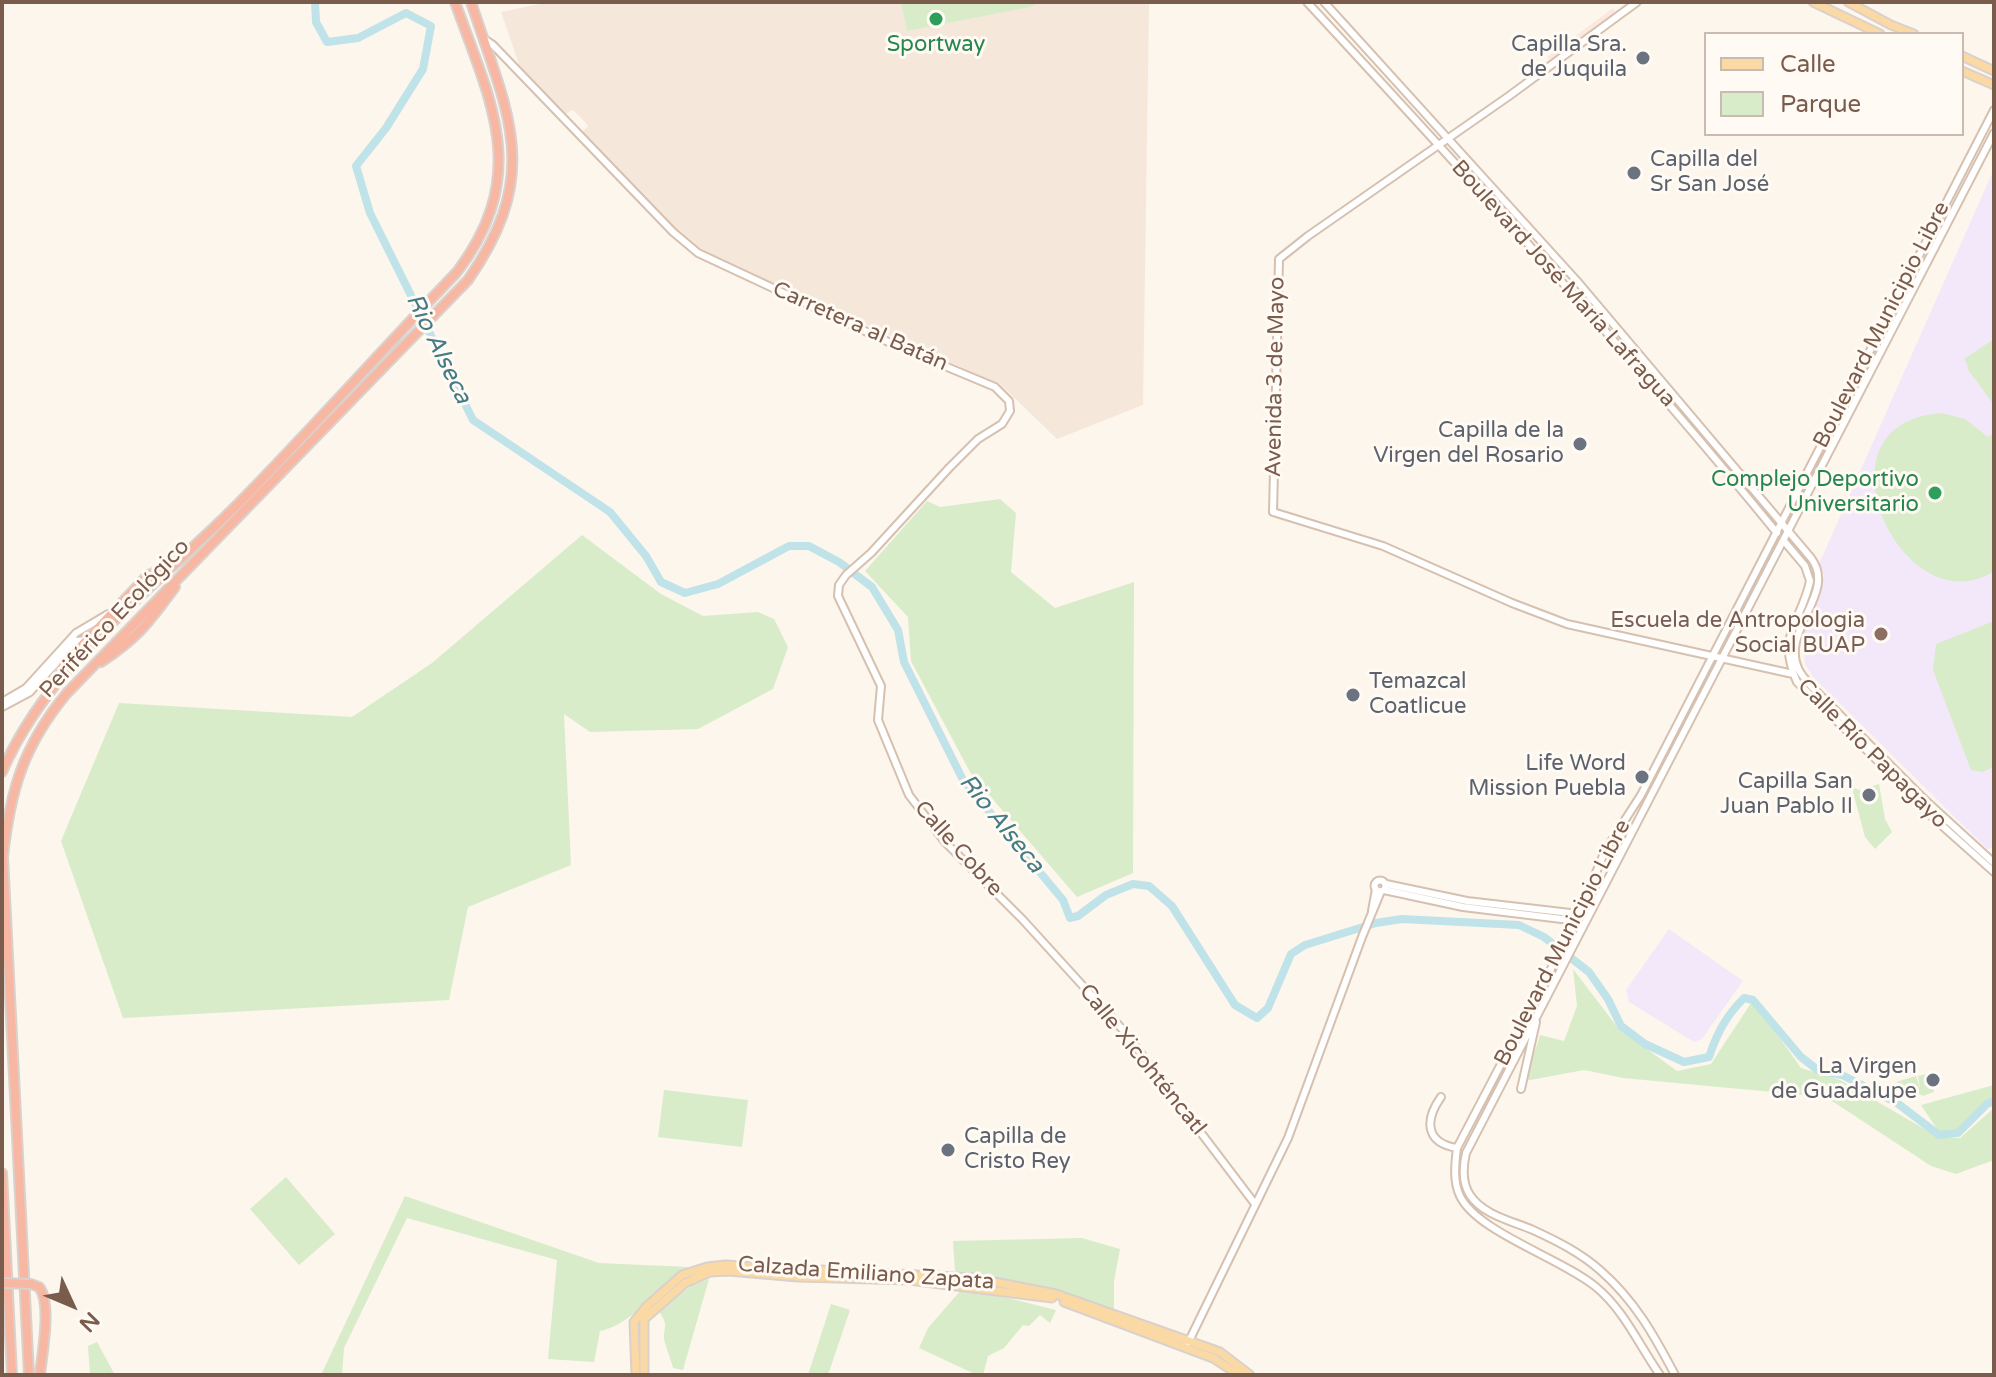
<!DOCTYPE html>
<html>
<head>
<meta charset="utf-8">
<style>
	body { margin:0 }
	#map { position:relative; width:1996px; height:1377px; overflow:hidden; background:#fdf6ec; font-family:"Varela Round",sans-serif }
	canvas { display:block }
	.frame { position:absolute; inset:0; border:4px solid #7a5c4d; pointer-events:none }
	.legend { position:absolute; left:1704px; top:32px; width:260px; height:104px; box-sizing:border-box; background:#fffaf3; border:2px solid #cabbb1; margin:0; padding:10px 14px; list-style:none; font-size:24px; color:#7a5c4d }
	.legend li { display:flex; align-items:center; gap:16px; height:40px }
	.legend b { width:40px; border:2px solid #cabbb1 }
	.north { position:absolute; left:32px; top:1265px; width:80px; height:80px; -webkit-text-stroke:6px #fffaf3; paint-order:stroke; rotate:134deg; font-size:22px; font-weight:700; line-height:32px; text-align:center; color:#7a5c4d }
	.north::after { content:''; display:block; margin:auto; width:28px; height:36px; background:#7a5c4d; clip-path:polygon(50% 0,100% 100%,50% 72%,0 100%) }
</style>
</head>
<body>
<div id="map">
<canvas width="1996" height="1377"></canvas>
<div class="frame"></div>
<ul class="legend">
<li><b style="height:10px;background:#fbd9a5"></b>Calle</li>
<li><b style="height:22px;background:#d8ecc9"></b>Parque</li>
</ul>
<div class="north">N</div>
</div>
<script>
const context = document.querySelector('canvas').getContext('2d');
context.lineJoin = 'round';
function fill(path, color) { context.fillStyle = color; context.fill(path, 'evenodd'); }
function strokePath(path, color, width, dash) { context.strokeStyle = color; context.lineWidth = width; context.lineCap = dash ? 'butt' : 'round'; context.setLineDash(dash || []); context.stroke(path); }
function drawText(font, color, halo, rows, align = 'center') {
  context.font = font + ' "Varela Round",sans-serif'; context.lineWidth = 6; context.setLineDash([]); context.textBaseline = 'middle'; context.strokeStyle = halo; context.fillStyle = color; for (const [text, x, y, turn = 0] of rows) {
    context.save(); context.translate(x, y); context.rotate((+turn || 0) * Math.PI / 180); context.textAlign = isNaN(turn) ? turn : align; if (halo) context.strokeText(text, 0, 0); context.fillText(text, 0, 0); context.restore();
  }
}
const residential = new Path2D(`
	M549 2H1149L1143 405 1057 439 1001 385 696 249 580 134 588 126 585 122 573 110 563 115 522 73 501 12Z`);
const commercial = new Path2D(`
	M1613 8 1617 14 1552 63 1547 57Z`);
const education = new Path2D(`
	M1994 169V848L1987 849 1814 678 1805 664 1802 636 1824 576 1819 564Z
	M1669 929 1743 981 1702 1039 1694 1042 1629 1002 1626 990Z`);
const green = new Path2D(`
	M901 2H1040L1030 7 907 31Z
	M1994 339V405L1967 368 1968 366 1964 359Z
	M1942 413 1965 419 1988 437 1994 433V571C1904 630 1805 422 1942 413Z
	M1000 499 1016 513 1011 572 1055 608 1134 582 1133 873 1077 897 971 774 911 661 908 617 865 571 927 501 940 507Z
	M582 535 661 594 703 616 758 612 774 619 788 647 773 689 698 729 590 732 564 714 571 865 468 907 449 1000 123 1018 61 841 119 703 352 717 432 663Z
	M1994 621V767L1982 772 1971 770 1933 670 1936 644Z
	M1879 784 1885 819 1892 832 1875 849 1865 837 1853 792 1854 788 1860 790Z
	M1573 969 1618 1028 1677 1071 1711 1064 1753 1000 1801 1068 1840 1080 1940 1138H1960L1994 1108V1160L1956 1174 1931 1166 1826 1097 1623 1078 1584 1070 1525 1081 1540 1035 1564 1041 1577 1006Z
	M1930 1073 1934 1092 1923 1096 1896 1082 1916 1076 1920 1088 1918 1076Z
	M1994 1085V1099L1955 1131 1939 1132 1921 1105Z
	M664 1090 748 1100 742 1147 658 1137Z
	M286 1177 335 1234 299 1265 250 1209Z
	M405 1196 599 1263 688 1267C668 1284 625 1328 600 1331L594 1362 548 1359 557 1260 407 1218 344 1348 342 1375H321Z
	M1082 1238 1120 1249 1114 1281V1311L1041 1287 955 1272 953 1241Z
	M709 1279 683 1370 673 1368C671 1359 667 1351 665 1343 661 1327 671 1329 659 1311L691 1286Z
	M961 1290 1012 1299 1056 1310 1050 1323 1040 1315 1029 1326 1023 1325 1004 1348 988 1356 983 1375H977L919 1348 928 1328Z
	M831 1304 850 1310 828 1375H808Z
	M97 1342 115 1375H90L88 1346Z`);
const river = new Path2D(`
	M315 2 316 22 327 42 358 38 406 13 431 26 423 69 386 128 356 166 370 213 473 420 610 512 646 556 661 582 685 593 718 584 789 546H809L839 562 872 587 898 630 904 662 963 780 1063 900 1070 918 1078 916 1106 895 1133 884 1149 886 1172 906 1235 1005 1257 1018 1268 1008 1291 954 1305 945 1376 923 1402 919 1519 925 1544 937 1589 972 1608 999 1621 1026 1645 1044 1684 1062 1709 1057C1717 1033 1726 1016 1744 998L1753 1000 1801 1057 1819 1071 1842 1075 1897 1103 1939 1135 1958 1133 1987 1104 1994 1101`);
const secondary = new Path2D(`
	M1307 2C1467 175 1627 350 1777 533
	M1324 2 1577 281 1811 558C1838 593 1779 631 1799 670 1802 676 1807 681 1811 686L1925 800 1994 863
	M1637 2 1509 96 1308 236 1279 259 1273 512 1383 546 1512 603 1567 624 1793 674
	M484 39 493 45 673 232 698 253 897 346 995 387 1009 401 1010 411 1002 424 978 439 949 468 871 553 846 575 839 585 838 596 881 686 878 720 909 795 945 842 1023 920 1123 1030 1255 1204
	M1784 541 1805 566 1810 581C1801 623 1776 634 1797 682L1886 769 1920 806 1994 872
	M2 702 26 688 76 633 108 614
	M2 707 30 692 76 641 86 640
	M1374.5 886a5.5 5.5 0 1 1 11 0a5.5 5.5 0 1 1-11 0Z
	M1386 884 1467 901 1579 914
	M1384 890 1463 907 1578 921
	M1372 911 1376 889
	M1521 1089 1536 1022
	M1441 1097C1424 1121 1426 1143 1457 1148
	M1188 1343 1288 1138 1362 937 1381 891
	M1660 1375C1639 1345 1624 1310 1596 1287 1561 1258 1477 1232 1460 1196 1453 1182 1455 1164 1457 1148L1576 921 1605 851 1641 795 1994 110
	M1675 1375C1654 1335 1635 1301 1601 1271 1581 1253 1557 1241 1533 1230 1512 1221 1483 1215 1470 1195 1462 1183 1463 1166 1466 1153L1994 133`);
const primary = new Path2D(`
	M1813 2 1880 34
	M1848 2 1891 25 1914 34
	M1962 56 1994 71
	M1962 71 1994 85
	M1064 1302 1213 1358 1239 1375
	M636 1375 634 1322 647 1306 682 1275 707 1267 725 1265 974 1278 1056 1294 1220 1352 1250 1375
	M644 1375V1319L685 1283 710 1272 728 1271 798 1277 909 1280 1052 1298`);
const highway = new Path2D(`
	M101 662C138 638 149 622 175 587
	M57 679 63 665 147 576 169 566
	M2 772C51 658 161 584 245 497 317 423 386 346 457 272 531 174 491 103 455 2
	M2 1173 12 1375
	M31 1284 39 1287C52 1303 42 1354 40 1375
	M29 1375 3 857C10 791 23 746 67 693L468 280C543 172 508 115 471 2`);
const highwayBridge = new Path2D(`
	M2 1283 31 1284`);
const markers = [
	[936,19,8,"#2e9e5b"],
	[1643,58,8,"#6b7280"],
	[1634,173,8,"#6b7280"],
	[1580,444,8,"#6b7280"],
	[1935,493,8,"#2e9e5b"],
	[1881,634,8,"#8d6e63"],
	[1353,695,8,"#6b7280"],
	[1642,777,8,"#6b7280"],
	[1869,795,8,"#6b7280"],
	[1933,1080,8,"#6b7280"],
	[948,1150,8,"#6b7280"]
];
const leisureNames = [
	["Sportway",936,45],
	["Complejo Deportivo",1919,480,"right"],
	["Universitario",1919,505,"right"]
];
const worshipNames = [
	["Capilla Sra.",1627,45],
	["de Juquila",1627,70],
	["Capilla del",1650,160,"left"],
	["Sr San José",1650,185,"left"],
	["Capilla de la",1564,431],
	["Virgen del Rosario",1564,456],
	["Temazcal",1369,682,"left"],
	["Coatlicue",1369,707,"left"],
	["Life Word",1626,764],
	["Mission Puebla",1626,789],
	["Capilla San",1853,782],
	["Juan Pablo II",1853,807],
	["La Virgen",1917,1067],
	["de Guadalupe",1917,1092],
	["Capilla de",964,1137,"left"],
	["Cristo Rey",964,1162,"left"]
];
const streetNames = [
	["Boulevard José María Lafragua",1563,284,48],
	["Boulevard Municipio Libre",1882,325,-63],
	["Carretera al Batán",860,327,24],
	["Avenida 3 de Mayo",1276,377,-89],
	["Periférico Ecológico",115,619,-47],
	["Calle Río Papagayo",1872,754,45],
	["Calle Cobre",958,849,48],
	["Boulevard Municipio Libre",1563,943,-63],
	["Calle Xicohténcatl",1142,1060,51],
	["Calzada Emiliano Zapata",866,1274,4]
];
const educationNames = [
	["Escuela de Antropologia",1865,621],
	["Social BUAP",1865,646]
];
const waterNames = [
	["Rio Alseca",438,349,64],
	["Rio Alseca",1001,824,51]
];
fill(residential, '#f5e8da');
fill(commercial, '#fde8e0');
fill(education, '#f3e8fa');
fill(green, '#d8ecc9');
strokePath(river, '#bfe3e8', 8);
strokePath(secondary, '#d6c0b0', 10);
strokePath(primary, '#dad1cd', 11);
strokePath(highway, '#dad1cd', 12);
strokePath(secondary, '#fff', 6);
strokePath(primary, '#fbd9a5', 7);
strokePath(highway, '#f7b7a3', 8);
strokePath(highwayBridge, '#dad1cd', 12, []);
strokePath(highwayBridge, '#f7b7a3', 8);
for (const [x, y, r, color] of markers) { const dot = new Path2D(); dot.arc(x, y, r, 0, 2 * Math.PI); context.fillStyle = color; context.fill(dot); strokePath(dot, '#fffaf3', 3); }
drawText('22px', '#27864d', '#fffaf3', leisureNames);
drawText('22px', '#5b616d', '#fffaf3', worshipNames, 'right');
drawText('22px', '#7a5c4d', '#fffaf3', streetNames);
drawText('22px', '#785e54', '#fffaf3', educationNames, 'right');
drawText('italic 24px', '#437c86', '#fffaf3', waterNames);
</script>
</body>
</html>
